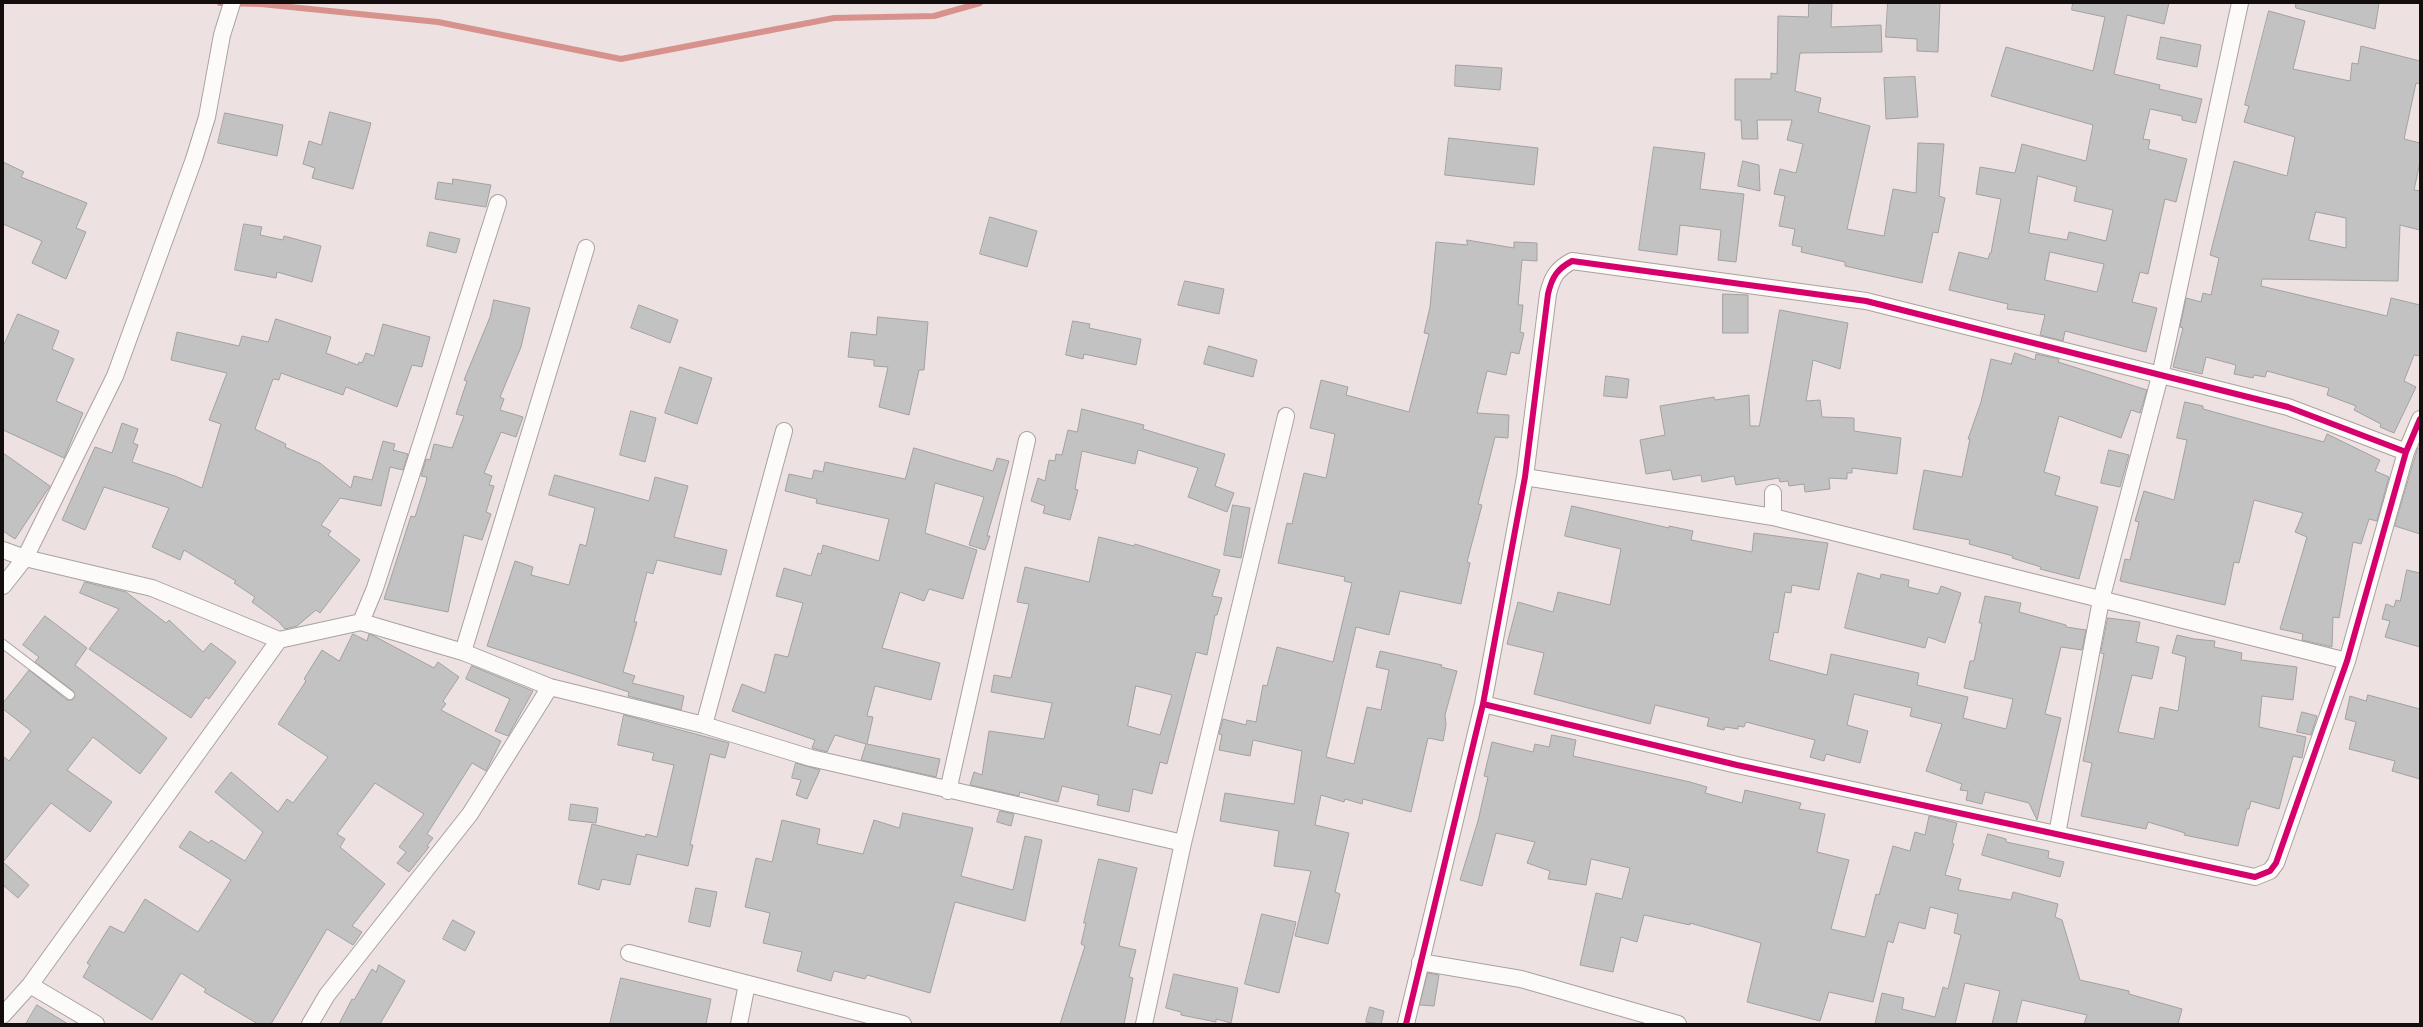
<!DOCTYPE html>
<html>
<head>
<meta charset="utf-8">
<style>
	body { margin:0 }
	#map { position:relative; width:2423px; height:1027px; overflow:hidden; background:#ede2e1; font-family:Overpass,sans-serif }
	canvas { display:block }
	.frame { position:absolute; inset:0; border:4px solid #140d0d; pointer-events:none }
</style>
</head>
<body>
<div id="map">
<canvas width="2423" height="1027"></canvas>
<div class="frame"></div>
</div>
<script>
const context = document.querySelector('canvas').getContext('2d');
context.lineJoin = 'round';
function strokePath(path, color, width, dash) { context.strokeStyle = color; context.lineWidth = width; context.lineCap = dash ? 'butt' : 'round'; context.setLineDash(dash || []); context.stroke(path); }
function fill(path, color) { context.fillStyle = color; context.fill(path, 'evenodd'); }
const stream = new Path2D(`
	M220 3 261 4 438 22 621 59 834 18 934 16 980 3`);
const building = new Path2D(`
	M1809 3H1832L1831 27 1881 25 1882 52 1800 53 1795 91 1821 98 1818 112 1870 126 1847 229 1884 236 1893 189 1916 193 1918 143 1944 144 1939 196 1945 198 1938 233 1933 232 1922 283 1845 266V262L1801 252 1802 247 1792 245 1795 229 1779 226 1785 196 1774 194 1780 169 1796 173 1803 144 1787 140 1792 120H1757L1758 139H1742L1741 120H1735V79H1771V73L1777 74 1778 16 1808 17Z
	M1888 3H1940L1938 52 1917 51V39L1886 37Z
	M2073 3H2169L2164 24 2127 15 2114 74 2160 85 2159 89 2202 99 2196 123 2182 120V116L2150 109 2143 139 2150 140 2148 149 2187 159 2176 202 2165 199 2148 274 2140 272 2132 302 2157 308 2146 352 2065 331 2063 341 2040 335 2045 315 2007 309 2008 304 1949 290 1959 252 1988 259 1990 253H1991L2001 199 1976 194 1980 167 2015 173 2022 144 2086 161 2093 125 1991 96 2006 47 2093 71 2105 17 2072 10ZM2038 176 2077 187 2074 201 2113 210 2106 241 2069 232 2067 240 2029 233ZM2050 252 2104 264 2097 292 2045 280Z
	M2296 3H2379L2375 29 2296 8Z
	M2269 11 2305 21 2293 69 2350 81 2352 63 2358 64 2361 46 2420 61V84L2416 83 2404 139 2420 143V162L2414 190 2420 191V230L2400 225 2398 281 2262 279 2261 286 2387 316 2391 298 2420 305V356L2414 355 2404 381 2416 387 2394 433 2380 427 2381 424 2354 410 2356 406 2327 395 2329 388 2267 371 2265 377 2254 375 2253 378 2234 374 2236 365 2206 357 2202 374 2173 367 2183 328 2180 327 2186 298 2201 302 2203 293 2211 295 2219 258 2210 255 2234 161 2287 176 2295 137 2244 122 2249 106 2245 105ZM2316 212 2346 218V248L2309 240Z
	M2161 37 2201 45 2197 67 2157 59Z
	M1456 65 1502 68 1500 90 1455 86Z
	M1915 77 1918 117 1886 119 1884 78Z
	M330 112 371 123 353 189 312 178 315 168 303 164 309 141 321 145Z
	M225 113 283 125 277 156 218 143Z
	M1449 138 1538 148 1534 185 1445 175Z
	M1654 147 1705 153 1700 189 1744 194 1736 262 1718 260 1721 230 1680 225 1677 255 1639 250Z
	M1743 161 1759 165 1760 191 1738 186Z
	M3 162 24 172 21 177 87 203 76 228 86 232 66 279 32 263 42 241 3 224Z
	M453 179 491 185 486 207 435 199 438 182 452 184Z
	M990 217 1037 231 1027 267 980 254Z
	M244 224 262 227 260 235 283 240 284 236 321 246 312 282 277 272 276 278 235 270Z
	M430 232 460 239 456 253 427 246Z
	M1467 240 1514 248V242L1537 243V261L1522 260 1518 305H1523L1520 332 1524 333 1519 354 1511 352 1506 375 1487 371 1477 413 1509 415 1508 438 1495 437 1478 504 1482 505 1467 562 1470 563 1461 604 1400 591 1389 635 1356 627 1326 757 1354 764 1367 707 1381 710 1389 670 1376 667 1380 651 1442 665 1441 667 1457 671 1445 715 1446 725 1443 741 1428 738 1411 812 1363 799 1362 804 1345 799 1344 802 1321 795 1315 825 1349 833 1335 892 1340 894 1328 944 1295 936 1311 871 1274 866 1279 831 1220 821 1225 793 1294 804 1302 751 1253 740 1250 756 1219 750 1222 735 1219 734 1223 719 1246 725 1247 720 1256 722 1263 685 1267 686 1277 647 1333 662 1352 583 1344 581 1345 577 1278 563 1287 523 1292 524 1304 473 1326 478 1335 434 1310 428 1321 380 1348 387 1346 395 1409 412 1429 334 1424 333 1430 307 1436 242 1467 245Z
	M1185 281 1224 289 1219 314 1178 305Z
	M1723 294 1748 295V333H1723Z
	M494 300 530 308 521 347 500 397 504 399 500 410 523 417 516 437 501 432 484 473 492 476 489 485 494 486 486 512 491 514 482 540 464 535 448 612 384 599 411 516 415 517 426 482 427 477 421 476 426 459 430 460 434 444 452 448 464 416 456 414 467 381 464 380 490 317Z
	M639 305 678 320 670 343 631 328Z
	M1780 310 1848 323 1840 369 1813 360 1806 401 1820 400 1822 417 1854 418V431L1901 438 1897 474 1852 468V473H1847V479L1829 478 1830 489 1805 492 1804 484 1789 486 1788 481 1780 482 1779 478 1736 485 1734 476 1702 482 1701 475 1673 480 1671 470 1646 474 1640 440 1665 435 1660 406 1714 397 1715 400 1749 395 1750 426H1759Z
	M18 314 59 331 52 349 74 359 56 401 83 413 64 458 3 430V347Z
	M878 317 928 322 924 370H919L909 415 879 407 888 367 874 366V360L848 357 851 332 876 335Z
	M276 319 331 337 326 353 358 365 359 362 362 363 366 353 374 356 383 324 430 337 422 367 412 365 397 407 346 387 343 395 281 373 279 380 273 379 255 429 286 444 285 447 320 463 351 488 354 476 372 480 383 441 395 444 393 450 408 454 403 470 390 467 381 506 340 498 321 525 331 531 328 535 360 560 320 613 316 610 297 626 285 629 278 621 252 602 255 597 234 583 236 581 184 550 180 560 152 547 169 508 104 487 85 530 62 520 95 447 112 453 122 423 138 429 133 443 138 445 132 462 175 476 202 488 221 424 209 420 227 373 171 360 177 332 239 346 242 336 268 342Z
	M1073 321 1090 324 1089 328 1141 339 1136 365 1084 354 1083 359 1066 355Z
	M1209 346 1257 360 1253 377 1204 364Z
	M2015 353 2035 360 2036 354 2059 359 2058 362 2147 390 2140 413 2131 410 2121 438 2059 416 2044 472 2060 477 2055 495 2098 507 2079 579 2040 569 2041 567 2012 558 2013 556 1969 544 1970 540 1913 529 1924 470 1962 477 1970 439H1968L1981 402 1991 359 2011 364Z
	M680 367 712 378 697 424 665 413Z
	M1606 376 1629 379 1627 398 1604 396Z
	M2185 402 2203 406V409L2324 442 2327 434 2380 460 2375 471 2389 477 2377 521 2369 519 2361 544 2353 542 2339 618 2333 617 2332 647 2302 640 2303 634 2280 629 2307 537 2295 532 2303 513 2254 500 2239 563 2234 562 2225 605 2120 581 2125 559 2130 560 2139 522 2135 521 2144 491 2174 500 2187 440 2177 438Z
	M1082 409 1144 425 1143 429 1225 454 1215 486 1234 493 1227 512 1188 497 1198 468 1138 450 1135 464 1082 451 1075 489 1078 490 1070 520 1043 513 1045 506 1031 501 1038 478 1045 481 1049 460 1055 461 1056 454 1062 455 1068 430 1077 432Z
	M631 411 656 418 645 462 620 455Z
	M914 448 993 471 997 458 1009 461 987 536H990L985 550 969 545 984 497 935 483 925 533 977 550 963 599 929 589 924 601 900 592 882 648 940 663 931 700 875 686 867 716 873 717 867 744 940 759 936 777 861 760 866 744 835 735 827 752 812 748 815 740 732 711 742 684 765 693 775 654 788 657 803 603 776 596 784 568 811 576 818 553 821 554 823 545 879 561 889 519 816 503 817 499 785 491 789 474 812 479 814 470 823 472 825 462 905 479Z
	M2418 448H2420V534L2395 526Z
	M2109 450 2129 455 2120 487 2101 483Z
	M3 453 50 486 15 539 3 531Z
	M555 475 649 501 655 477 688 486 674 537 727 550 721 575 657 560 653 574 647 572 634 622H637L623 672 635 676 632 683 684 696 681 710 628 696 629 692 487 646 515 561 533 567 531 575 569 585 580 544 586 546 595 508 549 495Z
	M1233 505 1250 508 1241 558 1224 555Z
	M1572 506 1669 528V526L1693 531 1691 540 1752 552 1754 533 1828 543 1819 590 1792 585 1791 593 1785 592 1778 633 1774 632 1769 660 1827 675 1831 654 1919 673 1917 685 1968 697 1963 718 2006 729 2013 699 1964 688 1970 661H1974L1982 623H1979L1985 596 2021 603 2019 612 2066 625V627L2086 630 2082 650 2061 647 2045 714 2061 718 2037 820 2029 803 1985 792 1982 804 1966 800 1968 791 1960 790 1962 784 1926 771 1942 724 1910 716 1912 708 1854 694 1847 725 1868 731 1860 763 1826 754 1824 761 1810 757 1815 740 1746 722 1744 727 1738 726V729L1725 727 1724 730 1707 726 1709 718 1655 705 1650 724 1534 694 1544 653 1507 644 1518 602 1553 612 1558 592 1610 605 1621 549 1565 536Z
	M1099 537 1134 546 1135 544 1220 570 1212 596 1222 598 1217 615H1215L1207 655 1196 652 1167 764 1160 762 1152 794 1133 789 1129 812 1097 805 1099 795 1062 786 1058 802 1020 792 1019 796 970 785 974 772 982 775 989 731 1044 739 1052 703 991 692 994 675 1011 678 1029 604 1017 602 1025 567 1089 582ZM1136 686 1172 695 1160 735 1128 726Z
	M2407 570 2420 573V647L2385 637 2390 621 2382 619 2386 604 2394 607 2396 600 2400 601Z
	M1858 573 1880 579 1881 574 1909 580 1908 587 1938 594 1941 586 1961 593 1945 643 1928 637 1925 648 1845 628Z
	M85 582 126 592 166 623 169 620 203 652 211 643 236 662 209 699 206 697 191 718 89 649 119 609 80 593Z
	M45 616 87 648 75 665 167 738 140 774 93 737 67 770 112 802 90 832 51 803 3 862V756L9 761 31 731 3 709V703L29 670 67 700H72L75 696 73 691 35 662 39 657 23 645Z
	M2108 618 2140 622 2136 642 2159 647 2152 679 2132 675 2118 732 2154 739 2160 707 2178 711 2186 657 2172 653 2177 635 2194 639 2215 641 2214 647 2242 653 2241 660 2297 667 2293 700 2262 696 2259 727 2306 737 2302 758 2293 756 2279 809 2251 801 2249 809H2247L2238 846 2184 835 2185 833 2148 822 2146 829 2081 816 2092 763 2083 761 2097 691 2104 654 2101 653Z
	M353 634 367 641 369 634 374 636 434 668 438 662 459 677 443 701 446 704 441 710 501 741 486 771 472 763 427 834 433 838 427 846 429 847 409 872 397 863 406 852 399 847 424 814 375 783 337 834 345 839 340 847 385 884 352 926 362 932 353 945 327 929 271 1024H258L204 992 206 989 181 973 152 1020 83 977 90 965 87 963 110 926 124 933 145 899 198 932 231 880 179 847 190 831 209 843 211 840 245 861 263 832 215 792 231 772 278 812 287 799 293 803 328 757 278 724 306 681 304 679 322 650 339 661Z
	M472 666 533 691 508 736 495 731 510 699 466 679Z
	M2368 695 2420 709V779L2392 771 2395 761 2349 749 2356 722 2345 719 2350 696 2366 701Z
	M2302 712 2317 716 2311 735 2297 732Z
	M624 715 729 743 725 758 710 754 690 845H693L688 866 637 854 630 885 602 879 599 890 578 884 592 824 645 837 646 834 657 837 674 765 652 760 654 753 618 745Z
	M1552 735 1576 740 1573 756 1690 782 1707 787 1705 793 1742 803 1745 790 1801 803 1799 809 1825 814 1817 852 1849 860 1831 929 1865 937 1876 894 1879 895 1893 846 1910 851 1915 832 1925 835 1929 816 1957 823 1952 843 1954 844 1945 875 1961 879 1958 890 2011 900 2013 892 2058 904 2055 917 2062 920 2080 980 2129 991V994L2182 1009 2178 1024H2084L2087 1015 2022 1000 2016 1024H1992L2000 991 1965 983 1955 1024H1875L1882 993 1904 998 1902 1009 1935 1017 1943 987 1948 989 1961 935 1954 933 1958 914 1930 907 1925 929 1899 922 1893 943 1888 941 1873 1002 1829 992 1820 1021 1747 1002 1761 943 1690 923V925L1644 915 1637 942 1621 937 1613 972 1580 965 1596 893 1622 899 1630 868 1591 859 1586 885 1548 879 1550 871 1527 863 1535 842 1496 833 1482 886 1460 880 1478 821 1488 777 1484 776 1492 742 1533 752 1535 744 1549 747Z
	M796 763 820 770 807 799 796 795 801 780 792 778Z
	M571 804 598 808 596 823 569 820Z
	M1000 811 1014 814 1011 826 997 822Z
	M903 813 973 828 961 876 1013 890 1025 836 1042 840 1025 921 955 902 930 993 867 975 865 979 834 971 831 981 797 971 802 952 763 943 770 913 745 907 756 858 772 862 782 820 820 829 817 844 863 854 874 820 899 828Z
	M1988 834 2006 839V842L2049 851 2048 858 2064 862 2060 877 1982 855Z
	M1099 859 1137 868 1119 946 1136 950 1129 977 1133 978 1124 1024H1060L1085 946 1081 944 1086 923H1084Z
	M3 862 29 885 18 898 3 885Z
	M696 888 717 892 710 927 689 922Z
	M1262 914 1296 922 1279 993 1245 984Z
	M453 920 475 932 465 951 443 939Z
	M379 965 405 981 380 1024H339L352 999 354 1000 372 969 376 972Z
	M1428 973 1439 975 1434 1006 1420 1005Z
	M1174 974 1238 988 1231 1023 1216 1019V1022L1181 1015V1012L1166 1008Z
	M621 978 711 999 706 1024H610Z
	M37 1005 68 1024H26Z
	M1370 1007 1384 1011 1381 1024 1366 1022Z`);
const service = new Path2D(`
	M3 644 70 695`);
const minor = new Path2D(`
	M1525 477 1773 517 2347 661
	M1773 517V493
	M3 550 25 558 152 588 279 640 361 622 463 652 550 687 704 725 811 758 1183 843
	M3 586 25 558 115 376 194 159 207 117 222 35 232 3
	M361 622 375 588 498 203
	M463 652 586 248
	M1483 704 1737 765 2255 877 2270 871 2276 863 2347 661 2406 452 2420 419
	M704 725 784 431
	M948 791 1027 440
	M2057 834 2101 600 2160 376 2240 3
	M629 953 903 1024
	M1420 962 1521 979 1678 1024
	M30 985 96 1024
	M3 1015 30 985 279 640
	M310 1024 327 995 470 814 550 687
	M739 1024 747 984
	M1144 1024 1183 843 1286 416
	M1406 1024 1483 704 1525 477 1548 294C1552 277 1557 269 1572 261L1866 301 2288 407 2406 452`);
const cycleway = new Path2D(`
	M1483 704 1737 765 2255 877 2270 871 2276 863 2347 661 2406 452 2420 419
	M1406 1024 1483 704 1525 477 1548 294C1552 277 1557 269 1572 261L1866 301 2288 407 2406 452`);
strokePath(stream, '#d8928e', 6);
fill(building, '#c3c2c2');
strokePath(building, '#a2a1a1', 1);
strokePath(service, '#a9a1a0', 10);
strokePath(minor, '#a9a1a0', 18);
strokePath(service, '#fcfbfa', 8);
strokePath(minor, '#fcfbfa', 16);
strokePath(cycleway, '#d6006c', 6);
</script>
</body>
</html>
